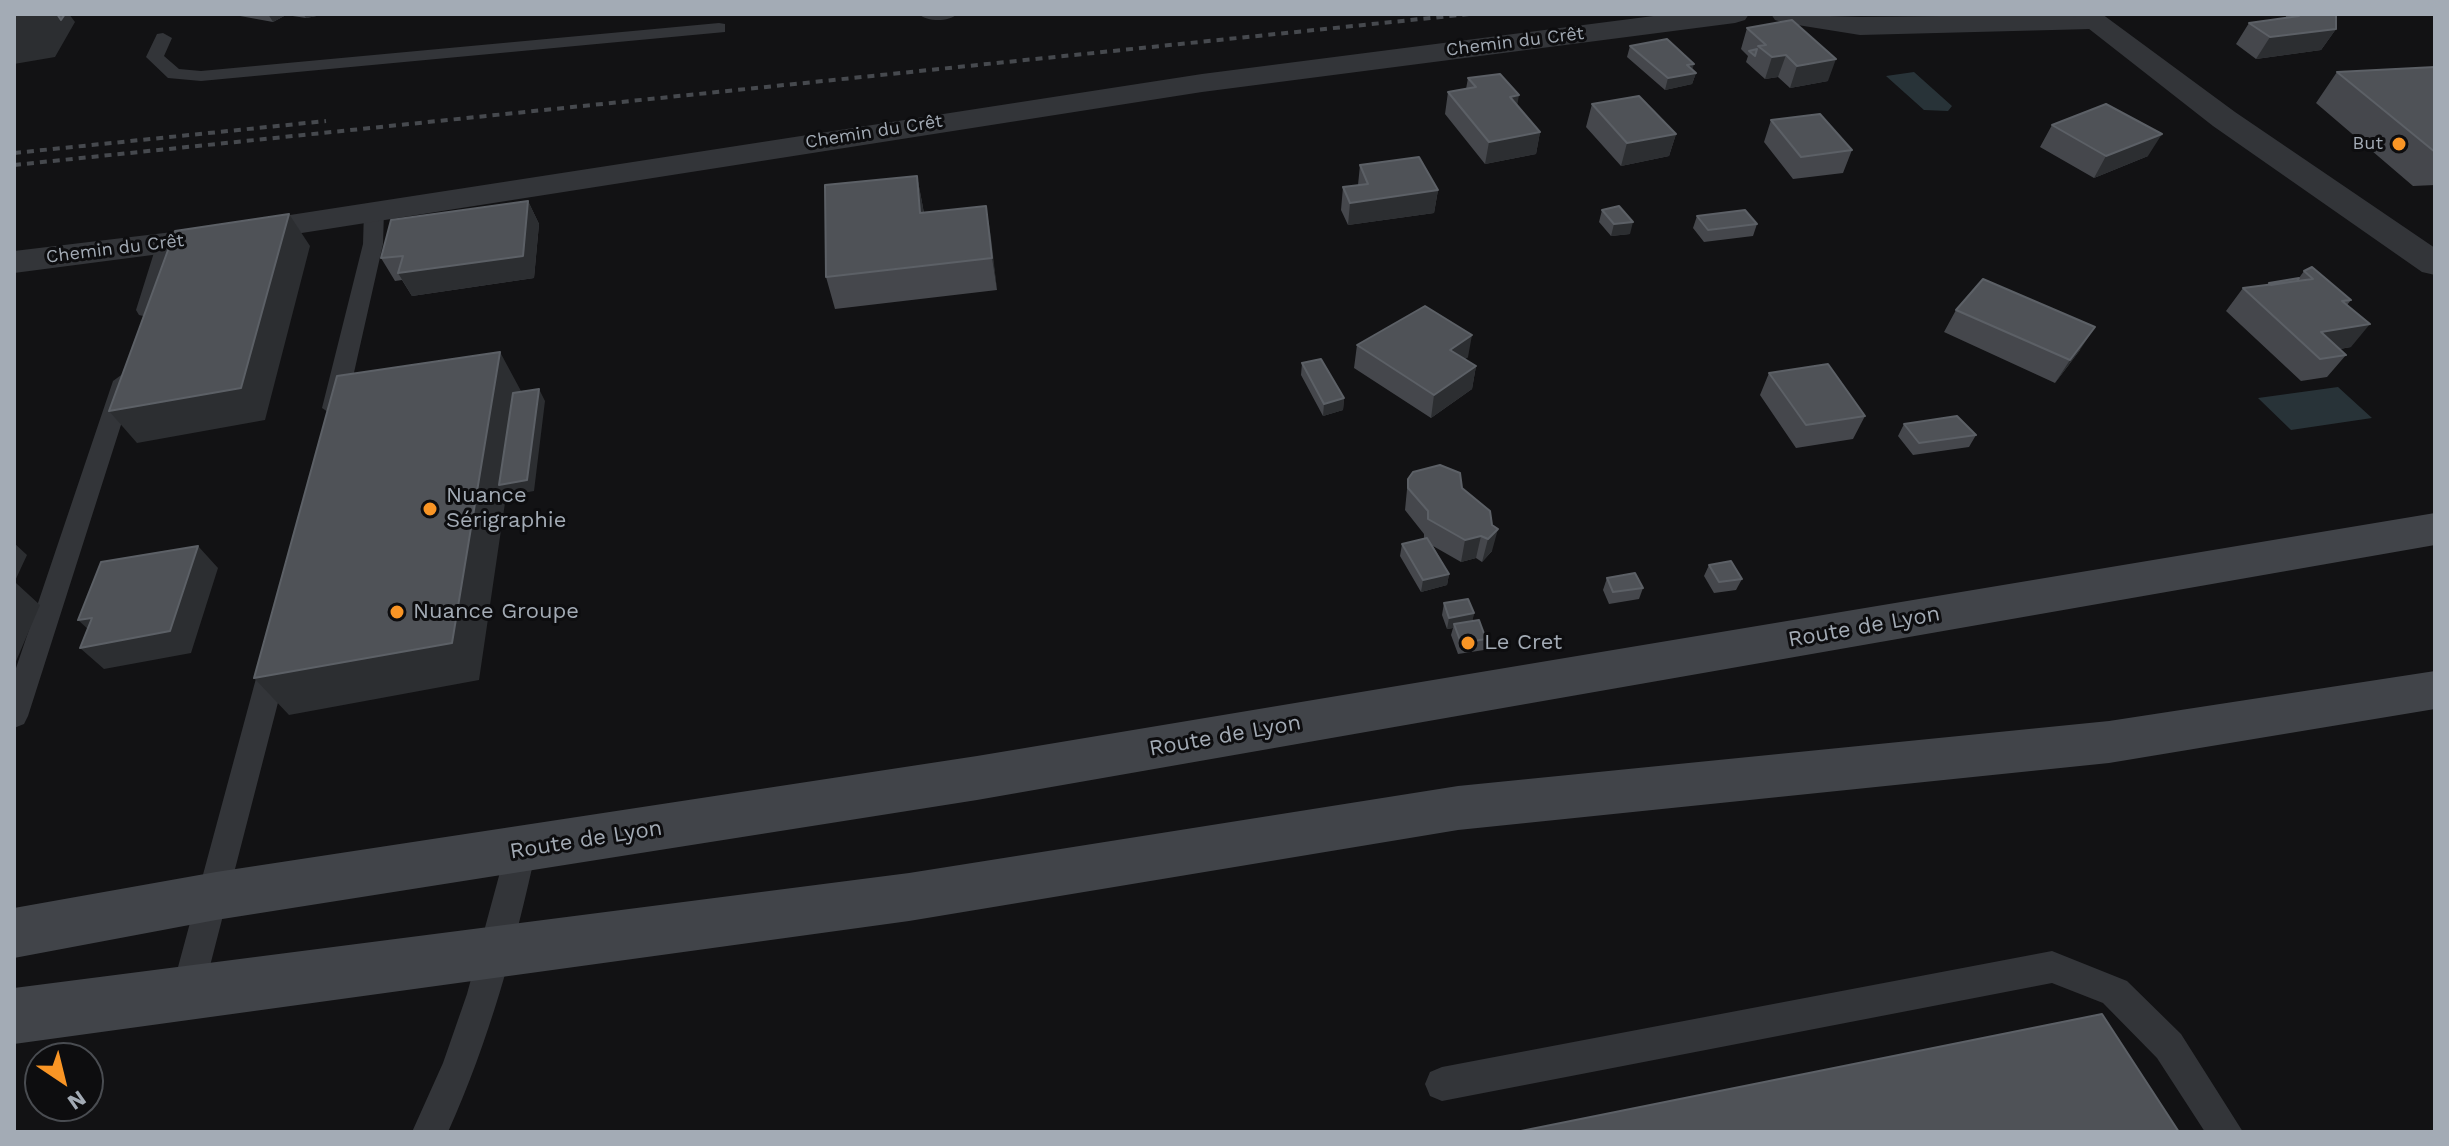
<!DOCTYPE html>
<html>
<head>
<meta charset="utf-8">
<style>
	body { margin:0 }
	#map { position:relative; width:2449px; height:1146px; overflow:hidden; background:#121214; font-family:"Work Sans",sans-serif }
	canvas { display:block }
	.frame { position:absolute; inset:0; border:16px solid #a3abb5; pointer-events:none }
	.north { position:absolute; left:24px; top:1042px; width:80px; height:80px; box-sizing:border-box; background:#0d0d0f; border:2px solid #494c51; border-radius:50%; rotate:145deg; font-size:22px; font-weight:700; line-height:32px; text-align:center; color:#a3abb5 }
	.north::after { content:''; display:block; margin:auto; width:28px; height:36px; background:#f99525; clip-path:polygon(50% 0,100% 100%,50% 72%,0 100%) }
</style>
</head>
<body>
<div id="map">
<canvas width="2449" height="1146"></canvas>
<div class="frame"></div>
<div class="north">N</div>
</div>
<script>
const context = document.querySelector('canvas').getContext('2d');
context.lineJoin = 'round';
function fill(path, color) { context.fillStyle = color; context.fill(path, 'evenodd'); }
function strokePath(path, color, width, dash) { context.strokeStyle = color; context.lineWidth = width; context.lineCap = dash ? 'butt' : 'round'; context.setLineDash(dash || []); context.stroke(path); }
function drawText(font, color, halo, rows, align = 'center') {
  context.font = font + ' "Work Sans",sans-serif'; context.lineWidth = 6; context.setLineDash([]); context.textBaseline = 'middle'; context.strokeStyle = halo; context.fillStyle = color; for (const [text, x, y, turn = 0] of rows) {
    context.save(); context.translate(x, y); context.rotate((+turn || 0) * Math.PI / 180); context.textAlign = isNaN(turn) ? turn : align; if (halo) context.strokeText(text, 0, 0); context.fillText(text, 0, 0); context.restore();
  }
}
const water = new Path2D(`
	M1914 72 1952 106 1948 111 1924 110 1886 76Z
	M2338 387 2372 418 2291 430 2258 398Z`);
const service = new Path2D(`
	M919 14H957C949 22 927 22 919 14Z
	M719 23 725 24V32L201 81 168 78 146 57 157 34 163 33 172 38 164 56 179 69 201 71Z
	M374 205 384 211 383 244 346 408 334 416 322 408 363 244 364 211Z
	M167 237 177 243 158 310 147 317 139 315 136 310 157 243Z
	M124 373 135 381 28 716 24 724 14 728V674L113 381Z
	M275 649 285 652 289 660 203 993 199 1004 187 1009 175 1004 171 993 261 660 265 652Z
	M521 836 532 840 536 850C515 947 489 1041 448 1132H412L443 1063 467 994 506 850 510 840Z
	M2052 951 2127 981 2181 1034 2243 1132H2205L2157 1058 2103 1003 2052 983 1442 1101 1430 1096 1425 1084 1430 1072 1442 1067Z`);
const minor = new Path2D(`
	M1669 14H1749L1745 20 1735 23 1202 92 206 248 14 273V251L206 228 1202 74Z
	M1771 14 1860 17 2101 14 2105 20 2101 26 2091 29 1860 35 1785 23 1775 20Z`);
const tertiary = new Path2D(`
	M2070 14H2102L2235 112 2435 248V275L2422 272 2213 126Z`);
const secondary = new Path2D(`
	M2435 513V545L977 800 216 920 14 958V908L216 872 977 756Z
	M2435 671V709L2109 763 1458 830 909 921 14 1044V988L909 873 1458 786 2109 721Z`);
const rail = new Path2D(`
	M14 153 326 121
	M14 165 1469 14`);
const wall = new Path2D(`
	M229 14H327L306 18 286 15 273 22Z
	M2286 14H2336V29L2321 50 2256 59 2236 44 2249 23 2286 18Z
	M1747 28 1828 81 1790 88 1778 77 1765 79 1746 62 1748 56 1741 49Z
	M1630 46 1692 70 1696 73 1692 84 1665 90 1627 57Z
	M2435 67V185L2413 186 2316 103 2337 72Z
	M1468 78 1517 105 1540 132 1536 154 1485 164 1445 114 1448 92 1466 89Z
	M1592 104 1676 134 1669 156 1621 166 1586 127Z
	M1771 120 1852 150 1843 173 1793 179 1764 142Z
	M2052 125 2148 156 2094 178 2040 147Z
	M1360 165 1438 190 1434 213 1348 225 1341 210 1343 187 1358 185Z
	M917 176 924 213 986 206 997 290 835 309 826 277Z
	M528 201 539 224 534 278 412 296 402 280 395 281 381 258Z
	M1602 210 1630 234 1611 236 1599 222Z
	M1697 216 1757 224 1753 236 1704 242 1693 228Z
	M2304 271 2351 300 2347 305 2351 347 2340 349 2346 355 2327 377 2301 381 2226 311 2243 288 2267 285 2269 283 2299 278Z
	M1956 310 2080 350 2055 383 1944 332Z
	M1357 345 1468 357 1465 359 1476 366 1472 389 1431 418 1354 368Z
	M1302 363 1344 398 1343 410 1323 416 1301 375Z
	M1769 373 1865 416 1853 439 1796 448 1760 395Z
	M1904 424 1976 435 1969 447 1913 455 1898 436Z
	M1408 479 1462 488 1490 511 1492 551 1482 562 1476 558 1461 562 1433 546 1449 574 1447 585 1421 592 1400 556 1402 544 1424 539V534L1405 510Z
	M1709 565 1742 579 1736 590 1714 593 1704 576Z
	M1607 578 1643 588 1639 599 1609 604 1603 590Z
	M1444 603 1474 613 1472 621 1486 639 1484 650 1458 654 1451 635 1453 628 1447 629 1442 615Z`);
const shadedWall = new Path2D(`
	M14 14H69L75 22 55 57 14 64Z
	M268 14H285L286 15 273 22Z
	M303 14H327L306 18Z
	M2336 29 2321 50 2256 59 2270 37Z
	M1786 55 1778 77 1765 79 1772 57Z
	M1836 59 1828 81 1790 88 1797 66Z
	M1694 64 1691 74 1696 73 1692 84 1665 90 1668 78 1687 65Z
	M1519 95 1515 118 1510 97Z
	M1540 132 1536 154 1485 164 1489 142Z
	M1676 134 1669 156 1621 166 1627 143Z
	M2162 134 2148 156 2094 178 2106 156Z
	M917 176 923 208 926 245 920 213Z
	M1438 190 1434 213 1348 225 1350 203Z
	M528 201 539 224 534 278 412 296 398 273Z
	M986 206 991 237 997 290 992 258Z
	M289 214 310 246 265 420 137 443 109 411Z
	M1633 222 1630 234 1611 236 1614 224Z
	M2370 324 2351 347 2314 353 2321 332Z
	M2095 327 2080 350 2055 383 2070 360Z
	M1472 335 1468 357 1446 373 1450 350Z
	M500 352 521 391 539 389 545 401 534 491 506 496 479 680 289 715 254 678Z
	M1476 366 1472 389 1431 418 1434 395Z
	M1344 398 1343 410 1323 416 1324 404Z
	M1498 529 1492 551 1482 562 1488 539Z
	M1481 536 1476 558 1461 562 1465 540Z
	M14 543 27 555 14 583Z
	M198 546 218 568 191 653 104 669 80 648Z
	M1449 574 1447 585 1421 592 1423 580Z
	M16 583 40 605 14 666V587Z
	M1474 613 1472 624H1454L1453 628 1447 629 1449 618Z
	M92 618 102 642 78 620Z`);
const building = new Path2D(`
	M57 14H65L61 20Z
	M2299 14H2336V29L2270 37 2249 23 2299 16Z
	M1792 20 1836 59 1797 66 1786 55 1772 57 1758 46 1766 45 1747 28Z
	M1667 39 1694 64 1687 65 1696 73 1668 78 1630 46Z
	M1757 49 1755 56 1749 51Z
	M2435 67V152L2337 72Z
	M1500 74 1519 95 1510 97 1540 132 1489 142 1448 92 1476 87 1468 78Z
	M1639 96 1676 134 1627 143 1592 104Z
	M2106 104 2162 134 2106 156 2052 125Z
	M1820 114 1852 150 1801 157 1771 120Z
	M1419 157 1438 190 1350 203 1343 187 1368 184 1360 165Z
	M917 176 920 213 986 206 992 258 826 277 825 185Z
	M528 201 523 256 398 273 403 256 381 258 391 220Z
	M1619 206 1633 222 1614 224 1602 210Z
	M1745 210 1757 224 1708 230 1697 216Z
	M289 214 241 388 109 411 175 231Z
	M2312 267 2351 300 2342 301 2370 324 2321 332 2346 355 2320 359 2243 288 2313 279 2304 271Z
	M2299 278 2297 281 2271 285 2269 283Z
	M1983 279 2095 327 2070 360 1956 310Z
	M1425 306 1472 335 1450 350 1476 366 1434 395 1357 345Z
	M500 352 452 643 254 678 337 376Z
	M1321 359 1344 398 1324 404 1302 363Z
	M1828 364 1865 416 1806 425 1769 373Z
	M539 389 527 480 499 485 513 393Z
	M1957 416 1976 435 1919 443 1904 424Z
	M1440 465 1460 473 1462 488 1490 511 1492 525 1498 529 1488 539 1481 536 1465 540 1428 519V511L1408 488V479L1413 472Z
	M1427 538 1449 574 1423 580 1402 544Z
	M198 546 170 631 80 648 92 618 78 620 101 562Z
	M1731 561 1742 579 1719 582 1709 565Z
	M1635 573 1643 588 1613 592 1607 578Z
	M1468 599 1474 613 1449 618 1444 603Z
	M1479 620 1486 639 1461 643 1454 624Z
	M2102 1014 2179 1132H1516Z`);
const markers = [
	[2399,144,8,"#f99525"],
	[430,509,8,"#f99525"],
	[397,612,8,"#f99525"],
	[1468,643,8,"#f99525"]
];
const farStreetnames = [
	["Chemin du Crêt",1515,42,-7],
	["Chemin du Crêt",874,132,-9],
	["Chemin du Crêt",115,249,-7]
];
const farPoinames = [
	["But",2383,144]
];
const poiNames = [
	["Nuance",446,496],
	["Sérigraphie",446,521],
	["Nuance Groupe",413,612],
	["Le Cret",1484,643]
];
const streetNames = [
	["Route de Lyon",1864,627,-10],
	["Route de Lyon",1225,736,-10],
	["Route de Lyon",586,840,-9]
];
fill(water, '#283338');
fill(service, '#333539');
fill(minor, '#333539');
fill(tertiary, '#333539');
fill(secondary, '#414449');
strokePath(rail, '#46494e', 4, [7, 6]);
fill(wall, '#45474c');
fill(shadedWall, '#2c2e31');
fill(building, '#4f5257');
strokePath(building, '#5c6066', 2);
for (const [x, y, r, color] of markers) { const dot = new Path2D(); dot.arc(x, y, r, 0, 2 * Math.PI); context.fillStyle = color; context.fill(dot); strokePath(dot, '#0d0d0f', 3); }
drawText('18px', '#a3abb5', '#0d0d0f', farStreetnames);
drawText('18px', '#a3abb5', '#0d0d0f', farPoinames, 'right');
drawText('22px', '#a3abb5', '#0d0d0f', poiNames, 'left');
drawText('22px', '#a3abb5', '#0d0d0f', streetNames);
</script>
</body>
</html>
